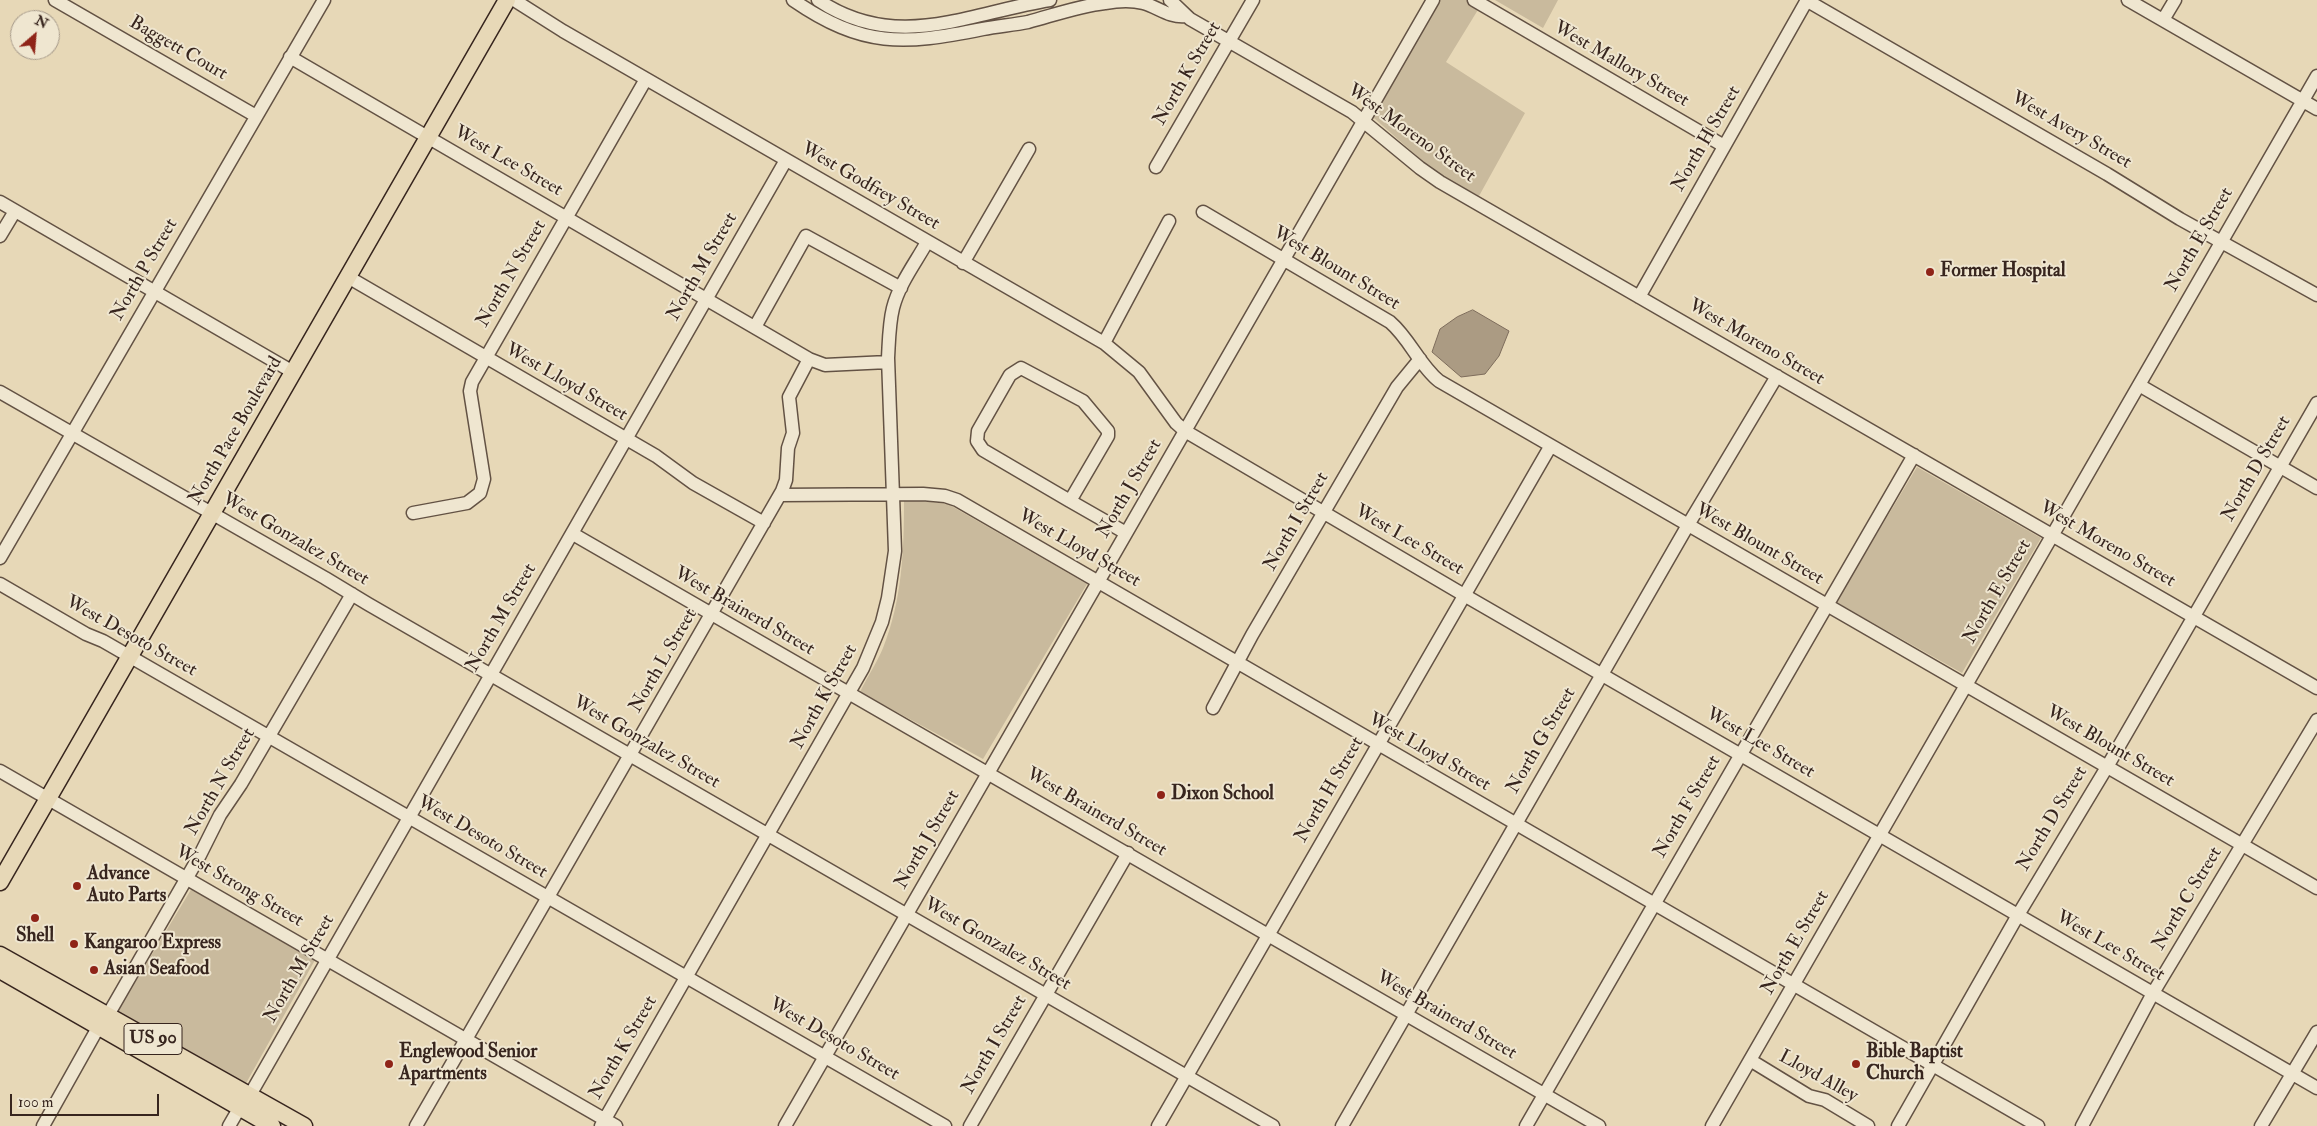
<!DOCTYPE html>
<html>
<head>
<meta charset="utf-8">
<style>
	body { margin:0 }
	#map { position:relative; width:2317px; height:1126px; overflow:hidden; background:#e7d8b7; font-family:"IM FELL Double Pica",serif }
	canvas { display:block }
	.north { position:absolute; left:10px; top:10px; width:50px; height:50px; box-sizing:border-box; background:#efe6d0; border:1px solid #a59989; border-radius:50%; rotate:27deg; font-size:14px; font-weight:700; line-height:20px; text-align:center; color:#37251e }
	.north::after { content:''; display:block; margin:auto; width:18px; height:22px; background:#8f2418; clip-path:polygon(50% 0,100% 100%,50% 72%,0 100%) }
	.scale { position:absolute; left:10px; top:1094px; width:149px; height:22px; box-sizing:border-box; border:2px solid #37251e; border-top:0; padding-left:6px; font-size:15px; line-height:18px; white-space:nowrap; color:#37251e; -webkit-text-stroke:4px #efe6d0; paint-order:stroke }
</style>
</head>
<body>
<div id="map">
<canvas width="2317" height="1126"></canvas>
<div class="north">N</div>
<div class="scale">100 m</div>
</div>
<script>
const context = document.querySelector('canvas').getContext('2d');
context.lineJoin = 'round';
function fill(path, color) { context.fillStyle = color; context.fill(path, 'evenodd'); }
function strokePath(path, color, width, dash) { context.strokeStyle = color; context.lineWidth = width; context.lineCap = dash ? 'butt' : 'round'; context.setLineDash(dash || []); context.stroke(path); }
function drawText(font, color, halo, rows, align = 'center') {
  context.font = font + ' "IM FELL Double Pica",serif'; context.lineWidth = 4; context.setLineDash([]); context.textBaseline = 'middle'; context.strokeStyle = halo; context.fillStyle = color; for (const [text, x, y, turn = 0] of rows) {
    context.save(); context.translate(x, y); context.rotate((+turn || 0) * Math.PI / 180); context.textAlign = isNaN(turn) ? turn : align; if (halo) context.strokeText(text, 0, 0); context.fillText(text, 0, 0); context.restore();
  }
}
const green = new Path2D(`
	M1438 0H1484L1446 62 1525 113 1479 196 1435 172 1374 118V110Z
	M1495 0H1558L1543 28Z
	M1917 467 2041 538 1962 673 1836 602Z
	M904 501H921L948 504 1087 584 983 759 860 692C867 677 877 663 883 648 902 601 904 551 904 501Z
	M192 888 315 960 245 1085 116 1014Z`);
const water = new Path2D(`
	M1473 310 1509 331 1499 356 1485 374 1461 377 1432 352 1440 329 1457 317Z`);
const minor = new Path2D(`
	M55 0 256 116
	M514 0 563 31 1104 343 1139 372 1176 423 1185 431 1464 595 2317 1088
	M793 0C863 48 903 45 983 29 998 26 1013 25 1028 22 1054 15 1079 6 1105 3 1117 1 1131 0 1143 3 1158 7 1169 18 1186 16
	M818 0C897 53 968 13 1050 0
	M1170 0 1190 19 1352 112 1420 168 1440 182 2317 688
	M1474 0 1724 146
	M1806 0 2107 174 2180 219 2317 295
	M2128 0 2317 109
	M2163 20 2175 0
	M290 57 809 359 825 365 888 362
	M1156 167 1253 0
	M0 202 293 372
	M1203 212 1390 322C1410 339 1419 365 1439 381L2317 888
	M0 236 15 211
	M963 263 1029 149
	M348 277 656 456 693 483 764 523
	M1639 297 1807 0
	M755 327 806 236 901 288
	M1104 343 1169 221
	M1021 368 1083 401 1108 431V436L1070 501 983 450 977 441 978 431 1010 375Z
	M2139 385 2317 488
	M0 392 325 578 368 604 1273 1126
	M780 495 923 494 945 496 957 500 2038 1126
	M1070 501 1126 533
	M413 513 467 503 480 493 484 479 470 391 472 382 646 79
	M573 534 1599 1126
	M0 558 324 0
	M0 584 86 634 103 641 945 1126
	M1213 708 1252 635 1397 387 1420 359
	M0 771 616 1126
	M108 1015 200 855 220 815 241 784 352 594
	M1750 1060 1809 1096 1825 1100 1868 1126
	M250 1095 786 160
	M43 1126 99 1026
	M229 1126 240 1107
	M416 1126 782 491 786 480 788 448 793 433 789 397 809 359
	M601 1126 863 668 882 622 888 598 895 551 888 358C889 341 889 324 893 308 899 284 916 262 927 242
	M785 1126 1433 0
	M970 1126 1128 853
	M1158 1126 1550 447
	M1342 1126 1688 525 1777 376
	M1526 1126 1914 455
	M1712 1126 2317 76
	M1898 1126 2018 915 2107 767 2317 403
	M2082 1126 2153 993 2317 720
	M2261 1126 2317 1032`);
const major = new Path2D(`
	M0 882 507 0
	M0 955 304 1126
	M0 970 272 1126`);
const markers = [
	[1930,272,5,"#8f2418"],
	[1161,795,5,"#8f2418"],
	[77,886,5,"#8f2418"],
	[35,918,5,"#8f2418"],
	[74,944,5,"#8f2418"],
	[94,970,5,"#8f2418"],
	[389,1064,5,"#8f2418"],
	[1856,1064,5,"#8f2418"]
];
const shields = [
	[153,1039,58]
];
const shieldNames = [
	["US 90",153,1039]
];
const streetNames = [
	["Baggett Court",178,49,30],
	["West Mallory Street",1621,65,30],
	["North K Street",1188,74,-60],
	["West Avery Street",2071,131,30],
	["West Moreno Street",1411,134,36],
	["North H Street",1707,139,-60],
	["West Lee Street",508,162,30],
	["West Godfrey Street",870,187,30],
	["North E Street",2200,240,-60],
	["North M Street",703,267,-60],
	["West Blount Street",1336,269,31],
	["North P Street",145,270,-60],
	["North N Street",512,274,-60],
	["West Moreno Street",1756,343,30],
	["West Lloyd Street",566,383,30],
	["North Pace Boulevard",236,431,-60],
	["North D Street",2257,469,-60],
	["North J Street",1130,489,-60],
	["North I Street",1297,522,-60],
	["West Gonzalez Street",295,540,30],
	["West Lee Street",1409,541,30],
	["West Blount Street",1759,545,30],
	["West Moreno Street",2107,545,30],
	["West Lloyd Street",1079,549,30],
	["North E Street",1998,592,-60],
	["West Brainerd Street",744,612,30],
	["North M Street",502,618,-60],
	["West Desoto Street",131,637,29],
	["North L Street",664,661,-60],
	["North K Street",825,697,-61],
	["North G Street",1542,741,-60],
	["West Gonzalez Street",646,743,30],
	["West Lee Street",1760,744,30],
	["West Blount Street",2110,747,30],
	["West Lloyd Street",1429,753,30],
	["North N Street",221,782,-60],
	["North H Street",1330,790,-60],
	["North F Street",1688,807,-60],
	["West Brainerd Street",1096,813,30],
	["North D Street",2053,819,-59],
	["West Desoto Street",482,838,30],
	["North J Street",928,840,-60],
	["West Strong Street",239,887,30],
	["North C Street",2188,899,-59],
	["North E Street",1796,943,-60],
	["West Gonzalez Street",997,945,30],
	["West Lee Street",2110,947,30],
	["North M Street",300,969,-60],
	["West Brainerd Street",1446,1016,30],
	["West Desoto Street",834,1040,30],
	["North I Street",995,1045,-60],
	["North K Street",624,1048,-60],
	["Lloyd Alley",1818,1077,29]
];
const poiNames = [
	["Former Hospital",1940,272],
	["Dixon School",1171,795],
	["Advance",87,875],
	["Auto Parts",87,897],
	["Shell",35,937,"center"],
	["Kangaroo Express",84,944],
	["Asian Seafood",104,970],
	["Englewood Senior",399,1053],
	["Apartments",399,1075],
	["Bible Baptist",1866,1053],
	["Church",1866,1075]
];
fill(green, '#c9ba9d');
fill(water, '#ab9b83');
strokePath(water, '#7d6c5b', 1);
strokePath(minor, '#635244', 15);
strokePath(major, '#37251e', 19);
strokePath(minor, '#efe6d0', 12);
strokePath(major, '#e7d8b7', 16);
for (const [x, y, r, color] of markers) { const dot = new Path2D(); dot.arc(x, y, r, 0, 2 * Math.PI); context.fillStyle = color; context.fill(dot); strokePath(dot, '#efe6d0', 2); }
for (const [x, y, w] of shields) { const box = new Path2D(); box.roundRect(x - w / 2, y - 15.5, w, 31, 4); context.fillStyle = '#efe6d0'; context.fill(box); strokePath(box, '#37251e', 1); }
drawText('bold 18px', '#37251e', null, shieldNames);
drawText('19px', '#37251e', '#efe6d0', streetNames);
drawText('bold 19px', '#37251e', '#efe6d0', poiNames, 'left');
</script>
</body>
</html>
